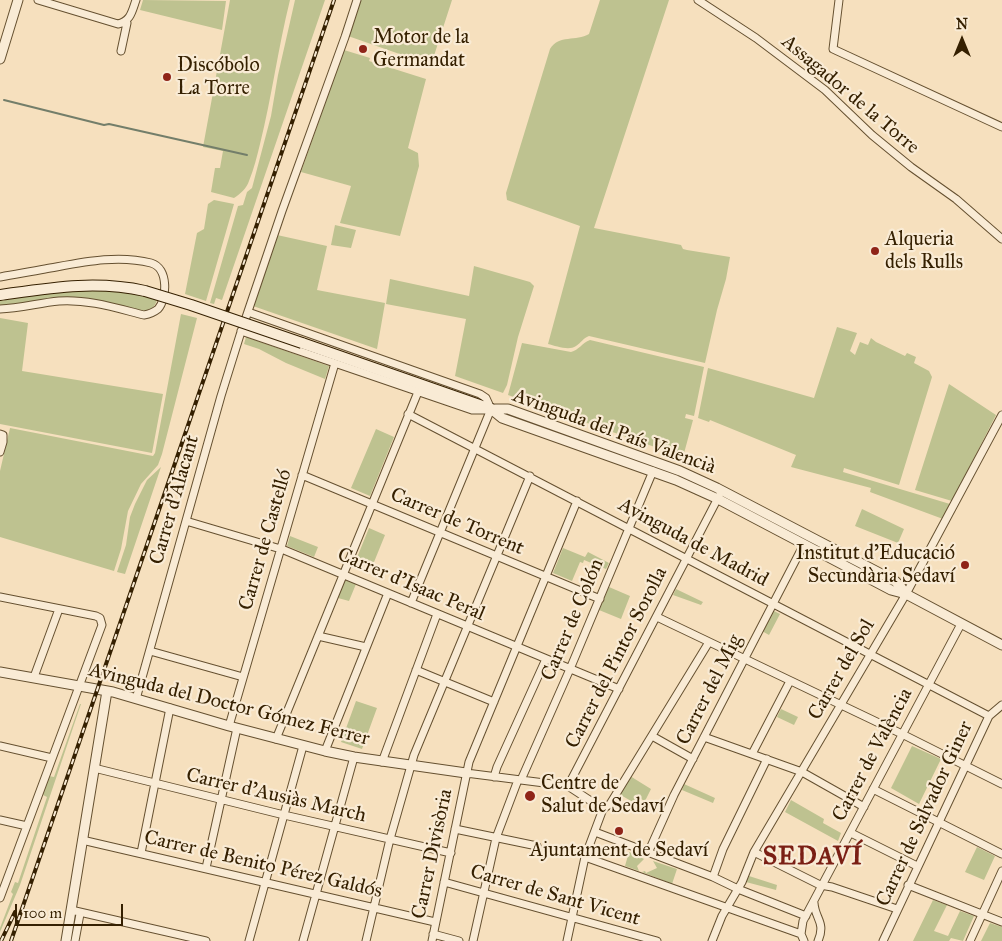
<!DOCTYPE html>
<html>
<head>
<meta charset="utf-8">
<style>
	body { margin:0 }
	#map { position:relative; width:1002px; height:941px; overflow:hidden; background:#f6e0be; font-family:"IM FELL Great Primer",serif }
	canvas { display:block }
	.north { position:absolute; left:937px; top:15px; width:50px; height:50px; -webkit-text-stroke:4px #f9ebd5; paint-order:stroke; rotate:0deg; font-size:14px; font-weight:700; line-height:20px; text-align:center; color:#352001 }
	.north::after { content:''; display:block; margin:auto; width:18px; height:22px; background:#352001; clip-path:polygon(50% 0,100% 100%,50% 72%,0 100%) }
	.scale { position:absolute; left:15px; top:904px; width:108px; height:22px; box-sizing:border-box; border:2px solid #352001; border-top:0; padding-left:6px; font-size:15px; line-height:18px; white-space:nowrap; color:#352001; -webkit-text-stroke:4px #f9ebd5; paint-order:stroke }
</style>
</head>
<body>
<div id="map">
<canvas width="1002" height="941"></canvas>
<div class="north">N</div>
<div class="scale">100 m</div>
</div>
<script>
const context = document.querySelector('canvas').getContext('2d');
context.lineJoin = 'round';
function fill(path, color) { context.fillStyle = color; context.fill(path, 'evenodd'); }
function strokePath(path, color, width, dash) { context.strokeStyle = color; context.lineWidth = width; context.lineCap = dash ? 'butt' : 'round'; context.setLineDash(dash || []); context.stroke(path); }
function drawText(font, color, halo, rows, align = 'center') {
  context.font = font + ' "IM FELL Great Primer",serif'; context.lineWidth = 4.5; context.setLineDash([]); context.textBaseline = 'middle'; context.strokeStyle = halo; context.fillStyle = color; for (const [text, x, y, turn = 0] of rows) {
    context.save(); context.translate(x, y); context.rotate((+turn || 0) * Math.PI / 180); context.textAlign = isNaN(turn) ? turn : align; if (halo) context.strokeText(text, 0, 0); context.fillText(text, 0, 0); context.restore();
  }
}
const green = new Path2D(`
	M143 0 226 1 222 30 140 10Z
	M230 0H290C278 48 272 96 260 144 257 156 254 169 249 181 247 188 240 194 234 198L211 192 215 168H220L223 151 203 147Z
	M295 0H325L222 300 216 298 214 304 210 303 238 206 243 205 247 192 252 188 271 116 278 75Z
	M359 0H452L431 65 348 36Z
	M600 0H669L594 228 681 245 683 249 687 250 730 257 726 279 717 310 705 363 589 336C583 338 581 343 576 346 569 351 556 346 548 344L580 226 507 200 506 193 550 49C559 34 576 42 589 34Z
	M344 50 370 58 369 61 426 79 408 148 418 153 419 166 400 236 340 223 351 186 301 172Z
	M214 200 234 204 206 301 185 294 197 233 204 229 208 204Z
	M335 225 356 230 351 248 331 245Z
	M277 235 327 246 317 290 385 303 377 349 253 306Z
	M474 266 530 282 534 286 518 337 507 385 503 393 455 376 466 319 386 304 390 279 469 296Z
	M94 289C115 290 137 293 157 300 154 309 150 310 141 311L82 299 0 307V301L39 294Z
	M181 314 197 318 162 454 158 465 141 484 128 511 121 549 114 571 0 537V471L10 428 153 456 155 453Z
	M0 318 28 323 22 371 163 394 152 453 0 424Z
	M837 327 857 333 850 351 855 355 860 342 868 345 871 338 876 342 905 356 907 353 916 357 914 363 929 371 932 377 899 485 844 468 843 472 950 504 943 519 870 492 871 488 791 467 796 455 710 420 709 422 698 418 708 368 814 398Z
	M246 337 329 366 325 379 286 363 259 349 244 344Z
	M590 340 704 367 694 416 686 414 685 418 693 420 683 457 508 395 522 343 571 352C579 350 582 343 590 340Z
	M949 384 996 415 952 501 915 490Z
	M376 429 394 437 370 496 351 488Z
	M161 467 125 574 117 572 126 545 130 517 135 504 147 480Z
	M862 509 904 529 898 543 855 526Z
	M369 528 385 535 372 567 356 560Z
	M290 536 318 547 314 557 287 546Z
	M563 548 585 557 588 552 609 563 606 569 584 560 583 563 580 562 572 581 553 573Z
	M345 580 356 584 349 601 338 598Z
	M609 587 630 596 621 619 599 610Z
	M676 589 703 602 701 605 673 595Z
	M772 610 780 614 769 635 762 631Z
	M356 701 377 708 362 749 341 742Z
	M80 704H81L20 885 0 932V928L13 894 11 892 15 882 18 883 47 797 43 795 49 776 54 777Z
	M781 709 798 717 794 725 777 717Z
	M912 746 941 759 919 804 891 788Z
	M630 776 651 789 645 801 641 799 638 805 619 794Z
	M684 784 715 798 713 803 682 790Z
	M791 800 824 819 823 823 841 833 838 841 785 812Z
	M977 847 995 856 984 880 965 872Z
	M629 852 640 856V857L644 859 637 866 639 871 625 866Z
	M653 861 677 869 672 884 642 872 645 871 646 873 657 868Z
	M749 876 777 885 776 890 746 882Z
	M933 900 947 905 934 931 948 936 960 911 974 916 963 941 951 938 949 941H913Z
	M990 923 1002 927V941H981Z`);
const stream = new Path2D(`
	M4 100 104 125 109 124 247 155`);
const minor = new Path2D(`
	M38 0 118 24C131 21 132 11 136 0
	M698 0 756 38 825 90 872 135 911 167 956 199 1002 239
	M839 0 833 49 1002 127
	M121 51 127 23 126 21
	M0 277C15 274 30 272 45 269 79 263 116 254 151 263 169 268 167 299 158 309 153 313 150 314 144 315 116 308 88 299 59 301 39 303 20 308 0 309
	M248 312 480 394 486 398 491 409
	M241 331 472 410H488
	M408 414 989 716
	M0 434 3 435V442L0 452
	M302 475 600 599
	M186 521 284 550 619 689
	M0 597 96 616 100 618 102 625 0 898
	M411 603 491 409
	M657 617 902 734 1002 784
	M318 636 366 647
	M150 651 243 677
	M416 670 494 702
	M34 677 59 609
	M136 699 221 396 240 335 282 211 345 37 357 0
	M229 726 335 363
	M652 736 693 759
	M704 737 802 772 864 807
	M276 739 418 392
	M0 746 52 758
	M325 751 388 593
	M752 754 790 681
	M382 762 437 614
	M94 768 284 815 451 853
	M466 773 568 786 603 809
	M494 777 497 767 546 659
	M521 780 570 669 653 471
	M568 786 719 496
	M873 789 1002 854
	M603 809 610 804 709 642
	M0 820 27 826
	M455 829 537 846
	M595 832 713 877 738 889 806 916
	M851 833 917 866
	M82 840 435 922
	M754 852 820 885 832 887 897 909
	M141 853 170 708
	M648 853 674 795 804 544
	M585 857 801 934
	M206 868 237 728
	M713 877 723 849 767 759
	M444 882 657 941
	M908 885 1002 922
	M814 903C815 919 826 922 818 941
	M71 910 206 941
	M433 934 459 941
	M75 941 80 914 82 913
	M249 941 303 746
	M303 941 354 757
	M366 941 390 839 414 755 530 476
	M432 941 469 762 577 501
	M473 941 496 838 518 780
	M567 941 585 857 603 809
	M712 941 722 916 742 882 754 852 906 594 1002 415
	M804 941 801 934 803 921 961 624
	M883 941 989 716 1002 705
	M970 941 1002 871`);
const tertiary = new Path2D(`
	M0 59 18 0
	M491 409 502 418 676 480 718 499 891 590 906 594 1002 645
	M491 409H508L680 471 717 488 895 581 901 587 906 594
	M0 672 113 692 229 726 325 751 354 757 466 773
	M66 941 107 691`);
const secondary = new Path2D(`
	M0 295C50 288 95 280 145 291
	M302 343 491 409`);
const rail = new Path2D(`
	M1 941 15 912
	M11 941 334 0`);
const secondaryBridge = new Path2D(`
	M145 291 191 305 302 343`);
const markers = [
	[363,49,5,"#8f2418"],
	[167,77,5,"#8f2418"],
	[875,251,5,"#8f2418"],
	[965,565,5,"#8f2418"],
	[530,796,6,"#8f2418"],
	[619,831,5,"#8f2418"]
];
const poiNames = [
	["Motor de la",373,38],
	["Germandat",373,61],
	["Discóbolo",177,66],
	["La Torre",177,89],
	["Alqueria",885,240],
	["dels Rulls",885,263],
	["Institut d'Educació",955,554,"right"],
	["Secundària Sedaví",955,577,"right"],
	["Centre de",541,784],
	["Salut de Sedaví",541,807],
	["Ajuntament de Sedaví",619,851,"center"]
];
const streetNames = [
	["Assagador de la Torre",850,95,40],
	["Avinguda del País Valencià",614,432,20],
	["Carrer d'Alacant",175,500,-74],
	["Carrer de Torrent",457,522,23],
	["Carrer de Castelló",266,540,-74],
	["Avinguda de Madrid",693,543,28],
	["Carrer d'Isaac Peral",411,585,23],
	["Carrer de Colón",573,620,-67],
	["Carrer del Pintor Sorolla",617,658,-63],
	["Carrer del Sol",842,670,-60],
	["Carrer del Mig",710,690,-63],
	["Avinguda del Doctor Gómez Ferrer",229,705,14],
	["Carrer de València",873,755,-62],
	["Carrer d'Ausiàs March",276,796,13],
	["Carrer de Salvador Giner",925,814,-65],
	["Carrer Divisòria",433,854,-78],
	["Carrer de Benito Pérez Galdós",263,865,13],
	["Carrer de Sant Vicent",555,896,16]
];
const districtNames = [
	["SEDAVÍ",813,858]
];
fill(green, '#bec290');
strokePath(stream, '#737e6a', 2);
strokePath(minor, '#655030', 9);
strokePath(tertiary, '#655030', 11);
strokePath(secondary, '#352001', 12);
strokePath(minor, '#f9ebd5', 7);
strokePath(tertiary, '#f9ebd5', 9);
strokePath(secondary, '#f9ebd5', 10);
strokePath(rail, '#352001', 4);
strokePath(rail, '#f9ebd5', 2, [5.5]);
strokePath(secondaryBridge, '#352001', 12, []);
strokePath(secondaryBridge, '#f9ebd5', 10);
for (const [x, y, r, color] of markers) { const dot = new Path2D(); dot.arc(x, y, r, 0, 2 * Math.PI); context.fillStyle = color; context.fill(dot); strokePath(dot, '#f9ebd5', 2); }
drawText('20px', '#352001', '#f9ebd5', poiNames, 'left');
drawText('20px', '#352001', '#f9ebd5', streetNames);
context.letterSpacing = '1px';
drawText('bold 25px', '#7a1f14', '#f9ebd5', districtNames);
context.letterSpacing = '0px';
</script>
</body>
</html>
